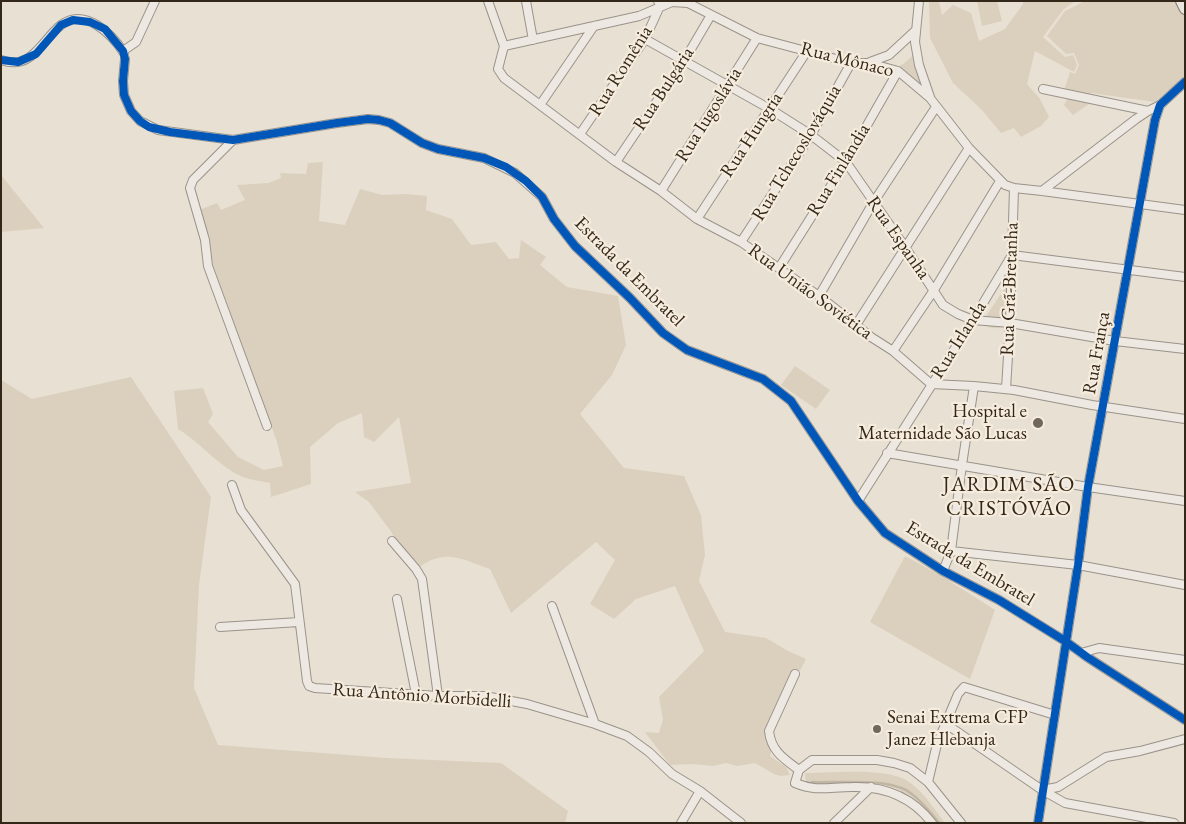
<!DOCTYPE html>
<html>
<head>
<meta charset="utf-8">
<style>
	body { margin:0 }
	#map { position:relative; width:1186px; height:824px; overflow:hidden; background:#e8e0d3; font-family:"EB Garamond",serif }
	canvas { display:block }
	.frame { position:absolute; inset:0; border:2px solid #332719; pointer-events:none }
</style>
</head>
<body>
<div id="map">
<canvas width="1186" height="824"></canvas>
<div class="frame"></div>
</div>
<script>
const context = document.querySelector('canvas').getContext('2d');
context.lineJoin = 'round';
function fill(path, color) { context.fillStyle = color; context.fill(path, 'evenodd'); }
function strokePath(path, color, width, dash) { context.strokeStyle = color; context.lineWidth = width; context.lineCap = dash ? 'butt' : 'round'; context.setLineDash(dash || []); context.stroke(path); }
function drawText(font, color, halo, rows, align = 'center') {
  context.font = font + ' "EB Garamond",serif'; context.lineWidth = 4.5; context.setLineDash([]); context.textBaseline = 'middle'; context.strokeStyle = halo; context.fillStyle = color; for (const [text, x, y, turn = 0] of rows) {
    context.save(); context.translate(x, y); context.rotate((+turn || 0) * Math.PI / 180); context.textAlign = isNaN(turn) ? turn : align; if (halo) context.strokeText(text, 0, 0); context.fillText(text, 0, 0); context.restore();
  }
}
const green = new Path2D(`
	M929 1 939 2 942 15 953 5 971 13 979 41 1005 29 1023 4V1H1075L1063 10 1043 37 1065 57 1073 55 1077 65 1074 72 1035 51 1027 84 1040 99 1049 117 1041 126 1021 137 1014 128 1001 133 981 109 953 83 930 38Z
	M977 1H997L1002 21 982 26Z
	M1085 1H1180L1185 12V76L1155 102 1091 93 1088 98 1092 102 1073 115 1064 105 1069 96 1064 91 1070 72 1075 74 1079 65 1074 53 1066 54 1047 36 1065 11Z
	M915 53 917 73 923 90 899 77 885 73C897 69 906 63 915 53Z
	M323 162 319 221 345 225 360 189 382 195 406 194 427 196 426 210 452 219 471 245 496 242 509 259 519 258 521 240 546 257 540 265 567 287 618 296 626 345 612 375 580 414 624 468 684 476 701 515 705 555 699 581 725 632 766 638 788 651 806 659 771 728 773 745 770 756 786 767 790 775 781 776 774 774 755 763 737 766 726 763 713 766 692 764 670 765 645 732 659 733 663 720 659 697 704 651 675 586 636 599 614 619 590 604 615 560 596 542 511 613 490 569C460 559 446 548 418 568L397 542 390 530 369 502 355 492 411 483 399 417 374 442 364 437 362 413 338 423 310 447 311 484 271 497 270 483C261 481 251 480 243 477 220 468 200 442 178 429L174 391 203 388 213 414 208 422 238 457 264 470 283 466 277 442 209 254 210 237 199 210 217 203 221 210 245 200 237 185 268 183 281 178 280 173 306 174 308 163Z
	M1 175 44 228 1 232Z
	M1006 286 1009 288 1006 321C1002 331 995 328 987 327L983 321Z
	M795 366 830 390 816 409 781 385Z
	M131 377 211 497 199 585 194 688 218 745 387 758 501 763 568 811 565 823H1V380L32 399Z
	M905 556 940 575 995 610 970 679 870 622Z
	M807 773C834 773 888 767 909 782 924 792 934 809 945 823H936C920 802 906 789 879 784L807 785 806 784 805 774Z`);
const stream = new Path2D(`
	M812 782C837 783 889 778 909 792 921 800 930 812 939 823`);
const minor = new Path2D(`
	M488 1 504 46
	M526 1 533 40
	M919 1 915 42 919 65 930 97
	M645 39 770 109 811 135 846 162 905 247 943 305 958 314 973 320 1010 323 1115 341 1185 349
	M504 46 498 69 504 78 616 162 661 191 697 219 741 242 819 296 871 337 893 351 931 384 974 386 1014 390 1092 405 1185 419
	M504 46 639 16 672 2 688 3 757 38 851 63H869L898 71 930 98 969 148 1005 185 1014 188 1042 191 1185 210
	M123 51 136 42 155 1
	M125 59 123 81 124 95 131 111 140 121 158 130 233 140 337 123 368 119 379 120 390 123 422 143 438 149 484 158 515 173 542 197 554 219 575 246 630 298 663 333 687 350 763 379 791 401 858 501 885 533 943 571 999 600 1065 641 1087 657 1185 720
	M1 60C32 71 41 41 61 25 85 7 112 34 124 53
	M870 62 889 55 915 31
	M1043 89 1148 111
	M540 105 594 26
	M580 134 645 39 660 6 658 1
	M233 140 193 180 190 188 205 240 208 266 267 426
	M616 162 684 61 711 15
	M661 191 757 38
	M1042 191 1136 119 1148 111 1160 105
	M697 219 807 51
	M741 242 811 135 851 63
	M779 268 846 162 898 71
	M819 296 873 203 936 107
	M856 325 969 148
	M893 351 934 290 1000 181
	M1006 389 1010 323 1014 188
	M887 453 1088 487 1185 501
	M232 485 241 510 295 584 307 681 309 686 315 688 438 696H485L527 704 595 724 627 736 649 752 672 774 700 791 741 823
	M858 501 973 320 1012 255 1185 277
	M392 541 416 569 422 579 438 696
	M951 551 1078 565 1185 585
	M943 571 951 551 962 465 974 386
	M397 599 416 694
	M552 606 595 724
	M220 627 299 622
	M1081 653 1099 648 1185 660
	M795 674 769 731C771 751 784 759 799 770
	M946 724 1042 790 1065 803 1174 823
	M928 782 937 744 958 694 964 687 1055 715
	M1042 790 1058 787 1106 757 1140 751 1185 739
	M681 823 700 791
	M834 823 871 787
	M932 823C912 797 884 786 852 787 829 787 817 792 795 783L799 770 812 760H877L894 763 910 768 928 782 961 823
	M1038 823 1078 565 1088 487 1155 120 1160 105 1185 82`);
const major = new Path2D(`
	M1181 1 1185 9`);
const cycleway = new Path2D(`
	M1 60 18 62 36 54 61 25 73 20 90 22 105 29 123 51 125 59 123 81 124 95 131 111 140 121 149 127 170 132 233 140 337 123 368 119 379 120 390 123 422 143 438 149 484 158 506 167 526 181 542 197 554 219 575 246 630 298 663 333 687 350 763 379 791 401 858 501 885 533 943 571 999 600 1065 641 1087 657 1185 720
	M1038 823 1078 565 1088 487 1155 120 1160 105 1185 82`);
const markers = [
	[1038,423,6,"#72685a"],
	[877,729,5,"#72685a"]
];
const streetNames = [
	["Rua Mônaco",847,60,14],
	["Rua Romênia",621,71,-58],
	["Rua Bulgária",664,89,-57],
	["Rua Iugoslávia",709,115,-58],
	["Rua Hungria",752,135,-57],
	["Rua Tchecoslováquia",797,153,-59],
	["Rua Finlândia",839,170,-59],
	["Rua Espanha",898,238,55],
	["Estrada da Embratel",629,272,45],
	["Rua Grã-Bretanha",1010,289,-88],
	["Rua União Soviética",810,292,36],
	["Rua Irlanda",959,340,-58],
	["Rua França",1097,353,-80],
	["Estrada da Embratel",970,564,31],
	["Rua Antônio Morbidelli",422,696,4]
];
const poiNames = [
	["Hospital e",1027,412],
	["Maternidade São Lucas",1027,434],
	["Senai Extrema CFP",887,718,"left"],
	["Janez Hlebanja",887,740,"left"]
];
const quarterNames = [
	["JARDIM SÃO",1009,485],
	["CRISTÓVÃO",1009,509]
];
fill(green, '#dbd0be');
strokePath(stream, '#c1b5a3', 2.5);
strokePath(minor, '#99938a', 10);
strokePath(major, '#807a71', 12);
strokePath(minor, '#ede8e2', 8);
strokePath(major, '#eae5dd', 10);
strokePath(cycleway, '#0057b8', 8);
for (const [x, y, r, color] of markers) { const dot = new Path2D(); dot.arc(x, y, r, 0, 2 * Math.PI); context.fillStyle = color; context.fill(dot); strokePath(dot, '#f6ecdd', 2); }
drawText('19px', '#332719', '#f6ecdd', streetNames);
drawText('19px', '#332719', '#f6ecdd', poiNames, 'right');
context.letterSpacing = '1px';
drawText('21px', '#332719', '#f6ecdd', quarterNames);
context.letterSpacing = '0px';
</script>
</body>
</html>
